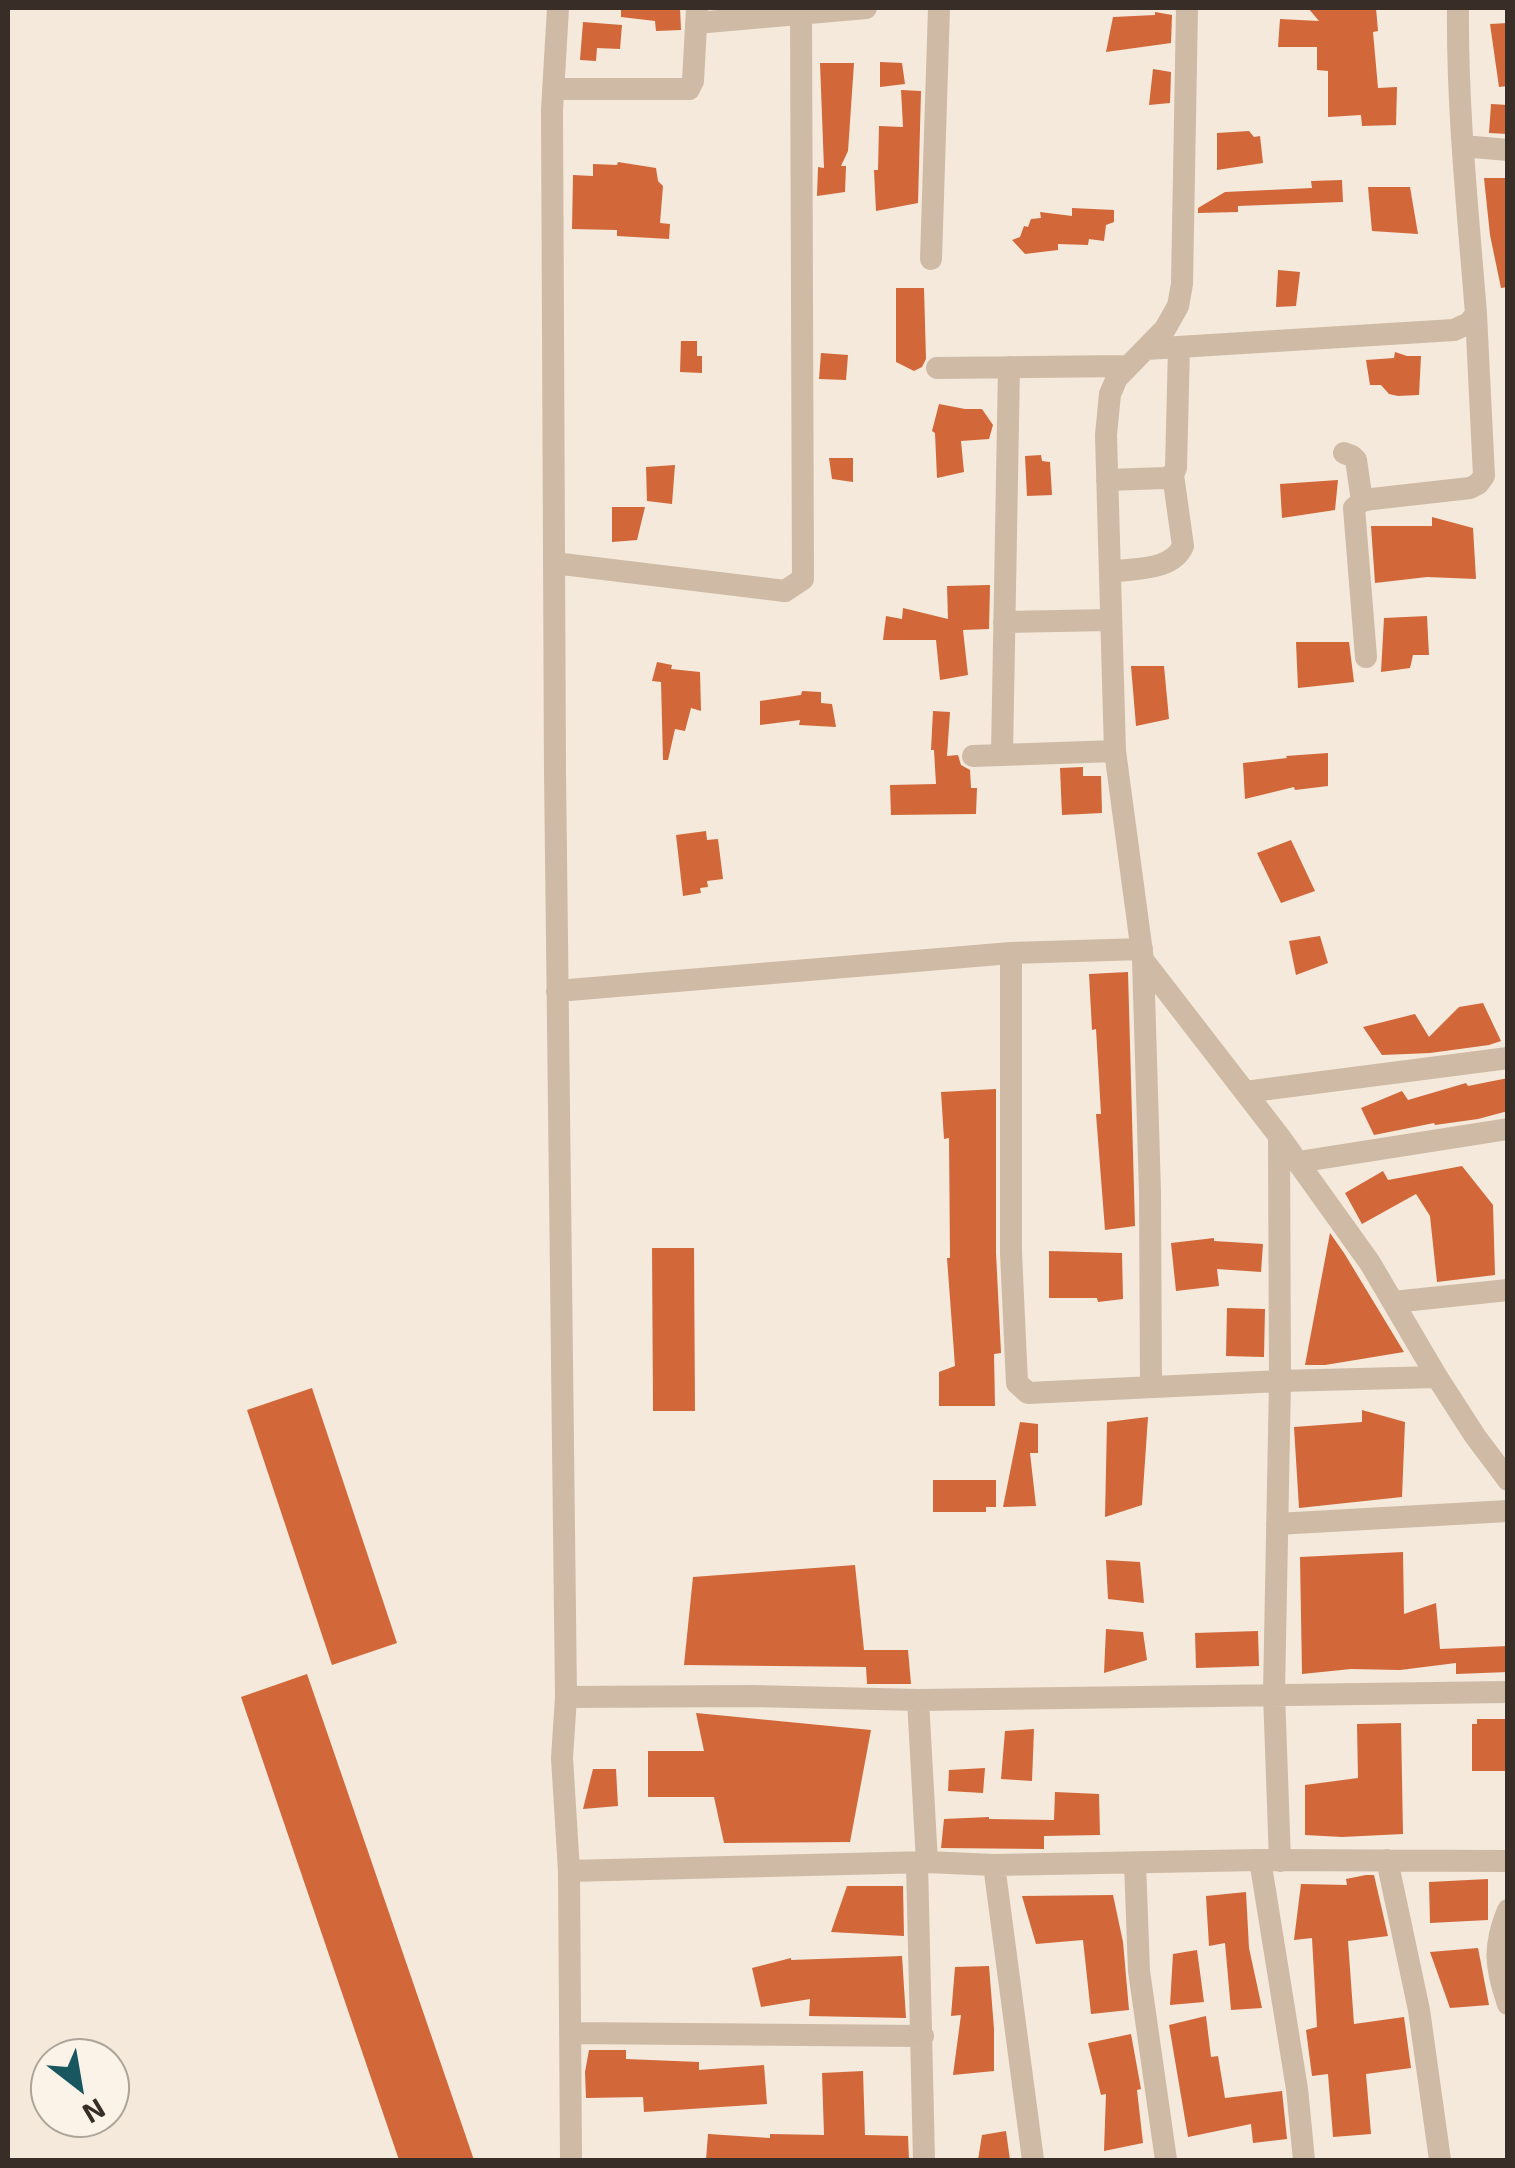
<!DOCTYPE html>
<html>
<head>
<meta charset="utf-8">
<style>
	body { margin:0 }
	#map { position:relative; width:1515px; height:2168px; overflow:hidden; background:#f4e9da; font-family:"Exo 2",sans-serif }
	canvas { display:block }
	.frame { position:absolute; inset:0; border:10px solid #392d27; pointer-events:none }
	.north { position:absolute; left:30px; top:2038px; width:100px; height:100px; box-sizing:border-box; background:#fbf3e7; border:2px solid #ada49a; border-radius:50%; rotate:149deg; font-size:28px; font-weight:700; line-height:40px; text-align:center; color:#392d27 }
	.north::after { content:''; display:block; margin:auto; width:35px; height:45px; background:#18575f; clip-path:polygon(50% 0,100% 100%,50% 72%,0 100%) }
</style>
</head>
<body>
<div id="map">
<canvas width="1515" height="2168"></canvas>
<div class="frame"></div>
<div class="north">N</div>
</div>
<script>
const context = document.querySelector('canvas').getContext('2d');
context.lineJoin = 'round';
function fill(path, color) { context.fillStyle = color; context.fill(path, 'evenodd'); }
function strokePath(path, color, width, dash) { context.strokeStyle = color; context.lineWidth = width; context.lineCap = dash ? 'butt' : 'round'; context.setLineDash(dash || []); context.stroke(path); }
const building = new Path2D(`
	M621 8H680L681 30 656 31 655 21 621 17Z
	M1308 8H1376L1378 31 1373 32 1378 88 1397 87 1396 125 1362 126 1361 115 1328 117V71L1317 70V47H1278L1280 19 1319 21Z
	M1155 12 1172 15 1171 43 1106 52 1113 17 1155 15Z
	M583 22 622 25 620 49 597 48 596 61 580 60Z
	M1508 23V86L1499 87 1490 24Z
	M880 62 902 63 905 84 880 87Z
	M820 63H854L848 151 841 166H846L845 192 817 196 818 167 824 168Z
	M1153 69 1171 72 1170 103 1149 105Z
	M901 90 921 91 918 203 876 211 874 170H878L879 126 903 127Z
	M1491 104 1508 105V134L1489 133Z
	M1249 131 1254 137 1260 136 1263 163 1217 170V133Z
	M618 162 656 168 658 181 663 186 660 223 670 224 669 239 617 236V230L572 229 573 175 593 176V164L617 165Z
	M1484 178H1508V287L1501 288 1490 235Z
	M1342 180 1343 202 1238 206V212L1198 213V208L1225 192 1312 188 1311 181Z
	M1368 187H1410L1418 234 1372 231Z
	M1072 208 1114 210V222L1106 225 1104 241 1089 239 1088 245 1058 244V250L1025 254 1012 240 1020 237 1024 226 1028 227 1031 219 1041 218 1040 212 1072 216Z
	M1278 270 1300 272 1296 306 1276 307Z
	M896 288H924L926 359 922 367 914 371 896 362Z
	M681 341H697V356H702V373L680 372Z
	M1395 352 1407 356H1421L1419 395 1398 396 1389 394 1381 385H1370L1366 360 1394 358Z
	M821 353 848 355 846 380 819 379Z
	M939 404 965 409H982L993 425 989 439 961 441 964 472 937 478 935 433 932 431Z
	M1041 455 1042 461 1050 462 1052 495 1027 496 1025 456Z
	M829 458H853V482L832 479Z
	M675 465 672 504 647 501 646 467Z
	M1338 480 1335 510 1282 518 1280 484Z
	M612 507H645L637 540 612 542Z
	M1432 517 1473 528 1476 579 1427 577 1375 583 1371 526H1432Z
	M990 585 989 629 963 630 968 675 940 680 936 640H883L886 616 902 619 903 608 948 619 947 586Z
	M1427 616 1429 655H1413L1410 668 1381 672 1384 618Z
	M1296 642H1349L1354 682 1298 688Z
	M657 662 672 665 671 669 700 672 701 711 691 708 685 731 675 729 668 760H663L661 682 652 681Z
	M1131 666H1164L1169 719 1136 726Z
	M802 691 821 692V703L832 704 836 727 799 725 800 720 760 725V701L801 695Z
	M933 711 950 712 947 756 958 755 961 765 970 770 971 788H977L976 814 891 815 890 785 936 784 934 750H931Z
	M1328 753V786L1295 790 1294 787 1245 799 1243 763 1287 758 1286 756Z
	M1083 767V776H1101L1102 813 1062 815 1060 768Z
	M706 831 707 840 718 839 723 879 707 881 708 887 700 888 701 893 683 896 676 835Z
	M1291 840 1315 891 1281 903 1257 853Z
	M1320 936 1328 963 1296 975 1289 941Z
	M1128 972 1135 1226 1105 1230 1096 1114H1101L1096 1029 1092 1030 1089 974Z
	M1483 1003 1501 1041 1489 1045 1430 1053 1382 1055 1363 1027 1415 1014 1429 1037 1459 1007Z
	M1508 1078V1111L1478 1119 1435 1125 1434 1123 1374 1135 1361 1108 1402 1091 1408 1100 1466 1083 1468 1086Z
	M996 1089V1253L1001 1353 994 1354 995 1406H939V1372L955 1366 947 1258H950L949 1138 944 1139 941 1092Z
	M1462 1166 1493 1205 1495 1275 1437 1282 1430 1216 1416 1194 1362 1224 1345 1193 1383 1171 1388 1180Z
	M1330 1233 1344 1253 1404 1352 1325 1365H1305Z
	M1214 1238V1241L1263 1244 1261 1272 1217 1269 1219 1286 1176 1291 1171 1243Z
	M652 1248H694L695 1411H653Z
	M1049 1251 1122 1253 1123 1299 1098 1302 1097 1298H1049Z
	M1227 1308 1265 1309 1264 1357 1226 1356Z
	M312 1388 397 1643 332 1665 247 1410Z
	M1362 1410 1405 1422 1402 1497 1299 1508 1294 1427 1362 1422Z
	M1148 1417 1142 1505 1105 1517 1107 1422Z
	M1020 1422 1038 1424V1453H1030L1036 1506 1003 1507Z
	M933 1480H996V1507H986V1512H933Z
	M1403 1552 1404 1614 1436 1603 1440 1649 1508 1646V1672L1456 1674V1663L1400 1670 1351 1669 1302 1674 1300 1557Z
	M1106 1560 1140 1562 1144 1603 1108 1599Z
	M855 1565 864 1650H908L911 1684H867L866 1667 684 1665 693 1577Z
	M1106 1629 1143 1632 1147 1660 1104 1673Z
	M1258 1631 1259 1666 1196 1668 1195 1633Z
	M307 1674 474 2160H399L241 1697Z
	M696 1713 871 1730 850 1842 724 1843 714 1797H648V1751H704Z
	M1477 1719H1508V1771H1472V1724H1477Z
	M1401 1723 1403 1834 1342 1837 1305 1835V1785L1358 1778 1357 1724Z
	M1034 1729 1032 1781 1001 1779 1005 1731Z
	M985 1768 983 1793 948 1791 949 1770Z
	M593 1769H616L618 1806 583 1809Z
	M1055 1792 1099 1794 1100 1835 1044 1836V1849L941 1848 944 1819 989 1817V1819L1054 1820Z
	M1366 1875H1374L1388 1936 1348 1941 1354 2024 1404 2017 1411 2068 1366 2074 1371 2134 1333 2137 1328 2074 1312 2076 1306 2030 1317 2027 1312 1938 1294 1940 1301 1884 1347 1885 1346 1879Z
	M1488 1879V1920L1430 1923 1429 1882Z
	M847 1886H903L904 1936 831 1932Z
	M1246 1892 1249 1948 1262 2008 1231 2010 1225 1943 1209 1946 1206 1896Z
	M1113 1895 1123 1942 1129 2010 1091 2014 1083 1940 1036 1944 1022 1896Z
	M1478 1948 1489 2005 1450 2008 1430 1952Z
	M1197 1950 1204 2002 1170 2005 1173 1954Z
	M902 1956 906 2018 809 2016 810 1999 761 2007 752 1968 791 1958V1960Z
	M989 1966 994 2029V2071L953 2075 961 2015 951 2016 955 1967Z
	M1206 2016 1211 2057 1218 2056 1225 2098 1282 2091 1287 2139 1253 2143 1251 2124 1188 2137 1169 2025Z
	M1131 2034 1141 2089 1137 2090 1143 2143 1104 2151 1106 2094 1101 2095 1088 2043Z
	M589 2050H626V2059L699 2062V2070L764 2065 767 2104 644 2112 643 2097 586 2098 585 2072Z
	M863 2071 865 2135 908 2136 909 2160H706L708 2134 770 2138V2134L824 2135 822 2073Z
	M1006 2131 1010 2160H978L982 2135Z`);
const minor = new Path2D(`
	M558 8 552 110 555 772 566 1697 562 1758 569 1871 571 2160
	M696 23 866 8
	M553 89H689L693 81 697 8
	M1463 146 1508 150
	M931 259 939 8
	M1146 349 1454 330 1469 323 1476 314C1468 212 1457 110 1458 8
	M937 368 1126 366
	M1344 453 1352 456 1356 460 1362 501
	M1107 480 1165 478 1173 475 1176 468 1179 347
	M554 563 785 591 803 579 801 14
	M1111 572C1135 568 1172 571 1183 546L1173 475
	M1004 622 1110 620
	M1366 657 1354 508 1362 501 1372 499 1470 488 1478 484 1484 476 1476 314
	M1002 755 1009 367
	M973 756 1115 751
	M1011 953V1253L1017 1383 1028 1393 1280 1381 1437 1377
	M1143 960 1279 1136 1370 1263 1437 1377 1475 1436 1508 1480
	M557 991 1011 953 1142 949
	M1245 1092 1508 1058
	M1279 1136 1280 1381 1274 1693 1280 1861
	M1298 1162 1508 1129
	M1393 1302 1508 1290
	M1151 1386 1150 1192 1143 960 1115 751 1106 435 1110 394 1117 378 1165 329 1178 306 1182 284 1187 8
	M1277 1524 1508 1511
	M566 1697 752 1696 918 1700 1508 1692
	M918 1700 927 1862
	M1260 1860 1297 2089 1304 2160
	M1387 1860 1419 2010 1440 2160
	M917 1863 924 2160
	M1135 1863 1139 1971 1166 2160
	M994 1865 1033 2160
	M569 1871 927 1862 994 1865 1260 1860 1508 1861
	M1508 1910C1493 1946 1495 1967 1508 2004
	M570 2033 923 2036`);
fill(building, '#d2673a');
strokePath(minor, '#cebaa5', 22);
</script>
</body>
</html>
